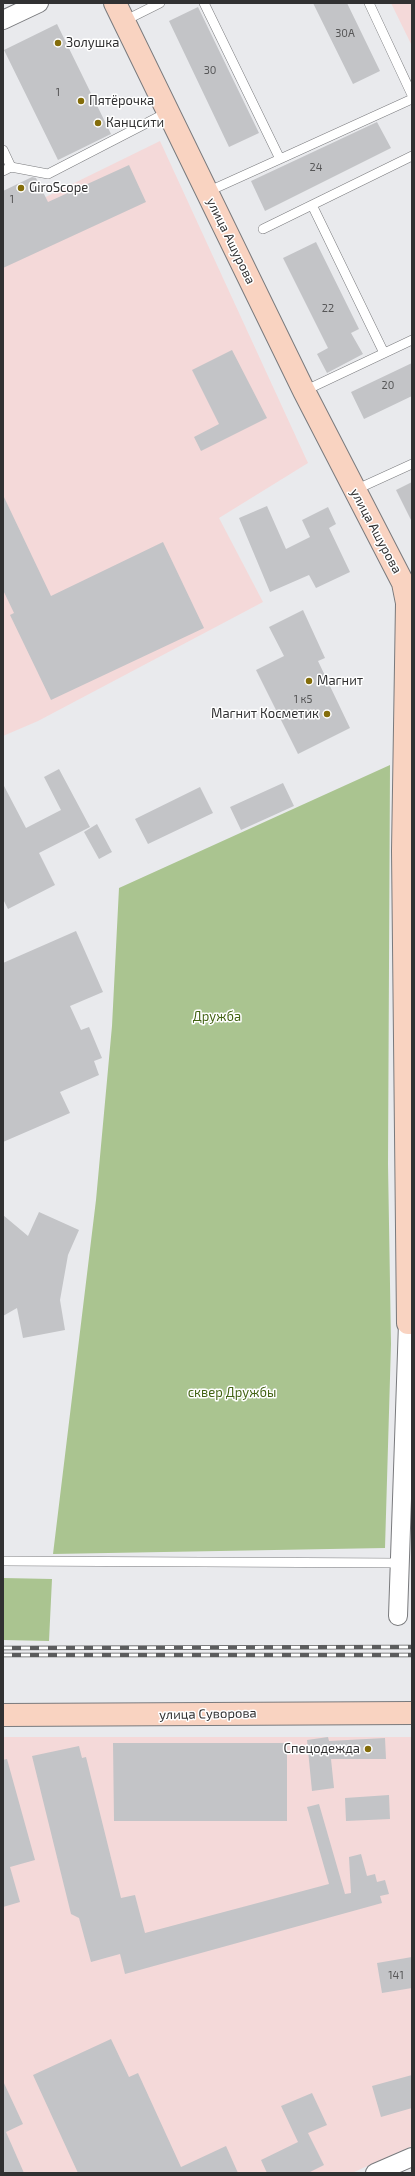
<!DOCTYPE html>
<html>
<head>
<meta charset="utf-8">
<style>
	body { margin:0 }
	#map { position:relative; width:415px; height:2176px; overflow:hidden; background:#e9eaed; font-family:"Exo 2",sans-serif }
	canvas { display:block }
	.frame { position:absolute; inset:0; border:4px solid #313132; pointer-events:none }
</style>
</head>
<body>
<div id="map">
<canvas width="415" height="2176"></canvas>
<div class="frame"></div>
</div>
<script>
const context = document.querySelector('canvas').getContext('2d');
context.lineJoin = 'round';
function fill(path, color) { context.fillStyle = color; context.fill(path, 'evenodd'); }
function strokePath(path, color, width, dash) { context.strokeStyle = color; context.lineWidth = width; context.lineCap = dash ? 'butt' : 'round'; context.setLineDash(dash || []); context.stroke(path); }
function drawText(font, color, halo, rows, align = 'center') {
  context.font = font + ' "Exo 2",sans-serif'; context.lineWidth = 3; context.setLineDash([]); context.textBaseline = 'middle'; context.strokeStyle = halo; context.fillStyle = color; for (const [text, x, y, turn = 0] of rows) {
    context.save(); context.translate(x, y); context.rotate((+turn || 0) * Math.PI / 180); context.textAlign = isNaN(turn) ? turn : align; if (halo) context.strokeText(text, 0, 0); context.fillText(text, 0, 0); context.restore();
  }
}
const industrial = new Path2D(`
	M391 3H412V46Z
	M160 141 308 463 219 518 263 602 38 721 3 736V218Z
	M3 1737H412V2146L352 2173H3Z`);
const green = new Path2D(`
	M390 765 388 1164 391 1344 385 1548 53 1554 96 1200 112 1026 119 888Z
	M3 1578 52 1579 49 1641 3 1640Z`);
const building = new Path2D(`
	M313 3H347L380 71 353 84Z
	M198 7 259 133 229 147 169 21Z
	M57 24 111 134 58 160 4 50Z
	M377 122 391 148 265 211 251 181Z
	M129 165 146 202 3 268V191L32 177 36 178 48 202Z
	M316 242 359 329 351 333 363 354 327 373 317 354 328 348 283 258Z
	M232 350 267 418 201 451 194 437 219 424 192 370Z
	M412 363V396L364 419 351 392Z
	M412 482V522L396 490Z
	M3 495 51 596 163 542 204 628 51 700 10 615 14 613 3 590Z
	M267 506 286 549 310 537 302 520 328 507 336 524 329 528 350 572 316 588 309 575 270 592 239 518Z
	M303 610 325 658 318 661 350 728 298 754 256 670 284 656 269 627Z
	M59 769 90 827 39 853 55 885 8 909 3 899V784L26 828 61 810 44 777Z
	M283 783 294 806 241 830 230 807Z
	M200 787 213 813 148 844 135 819Z
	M97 824 112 852 99 859 84 832Z
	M76 931 103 992 70 1006 81 1030 89 1027 102 1058 94 1061 99 1075 60 1092 70 1113 3 1142V963Z
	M39 1212 79 1230 68 1255 60 1300 65 1330 23 1338 17 1308 3 1316V1215L28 1236Z
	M328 1737 329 1741 385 1738 386 1759H331L334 1788 312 1791 307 1740Z
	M113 1743H287V1821H114Z
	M79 1746 82 1758 86 1757 121 1898 135 1895 145 1933 329 1884 307 1807 319 1804 345 1894 351 1893 349 1857 361 1854 367 1876 375 1874 377 1882 385 1880 389 1894 380 1896 382 1903 125 1974 120 1954 91 1962 79 1918 71 1914 32 1756Z
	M7 1759 35 1860 10 1867 20 1902 3 1907V1760Z
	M389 1795 390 1819 346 1821 345 1798Z
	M412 1957V1988L382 1993 377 1963Z
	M111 2039 129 2077 138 2073 181 2167 226 2146 238 2173H78L33 2075Z
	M412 2075V2108L381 2117 372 2086Z
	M3 2081 23 2124 6 2132 24 2173H3Z
	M312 2093 327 2125 308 2133 324 2165 308 2173H267L261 2160 298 2142 281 2106Z`);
const lane = new Path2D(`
	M204 3 280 159 412 99
	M369 3 412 95
	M124 21 160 3
	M3 150 11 167
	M3 171 11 167 48 174 168 112
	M207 192 280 159
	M312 205 384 353
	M263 229 412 156
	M304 391 412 340
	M355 490 412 464
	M3 1561 401 1563`);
const street = new Path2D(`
	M3 20 39 3
	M398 1616 408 1323
	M375 2173 412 2157`);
const secondary = new Path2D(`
	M115 3 304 391 403 583 407 603 403 851 408 1323H412
	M3 1715 412 1713`);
const rail = new Path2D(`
	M3 1648 412 1647
	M3 1655H412`);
const markers = [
	[58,43,4,"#846d0a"],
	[81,101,4,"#846d0a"],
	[98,123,4,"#846d0a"],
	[21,188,4,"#846d0a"],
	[309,681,4,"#846d0a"],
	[327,714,4,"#846d0a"],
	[368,1749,4,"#846d0a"]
];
const numberNames = [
	["30А",345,33],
	["30",210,70],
	["1",58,92],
	["24",316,167],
	["1",12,199],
	["22",328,308],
	["20",388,385],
	["1 к5",303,699],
	["141",396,1975]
];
const poiNames = [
	["Золушка",66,43],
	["Пятёрочка",89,101],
	["Канцсити",106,123],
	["GiroScope",29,188],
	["Магнит",317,681],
	["Магнит Косметик",319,714,"right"],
	["Спецодежда",360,1749,"right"]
];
const streetNames = [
	["улица Ашурова",231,241,64],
	["улица Ашурова",376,531,62],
	["улица Суворова",208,1714,-1]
];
const parkNames = [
	["Дружба",217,1017],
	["сквер Дружбы",232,1393]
];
fill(industrial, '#f4d9d9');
fill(green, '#aac490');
fill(building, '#c3c4c7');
strokePath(lane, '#797a7d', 10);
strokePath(street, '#797a7d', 20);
strokePath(secondary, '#797a7d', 24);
strokePath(lane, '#fff', 9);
strokePath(street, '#fff', 18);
strokePath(secondary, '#f9d3c1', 22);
strokePath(rail, '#5b5c5d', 4.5);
strokePath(rail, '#fff', 3, [9]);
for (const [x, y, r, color] of markers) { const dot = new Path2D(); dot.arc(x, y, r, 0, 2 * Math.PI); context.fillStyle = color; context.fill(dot); strokePath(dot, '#fff', 1.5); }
drawText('11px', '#565657', null, numberNames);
drawText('13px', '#313132', '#fff', poiNames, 'left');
drawText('13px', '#313132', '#fff', streetNames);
drawText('13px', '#426313', '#fff', parkNames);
</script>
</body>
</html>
